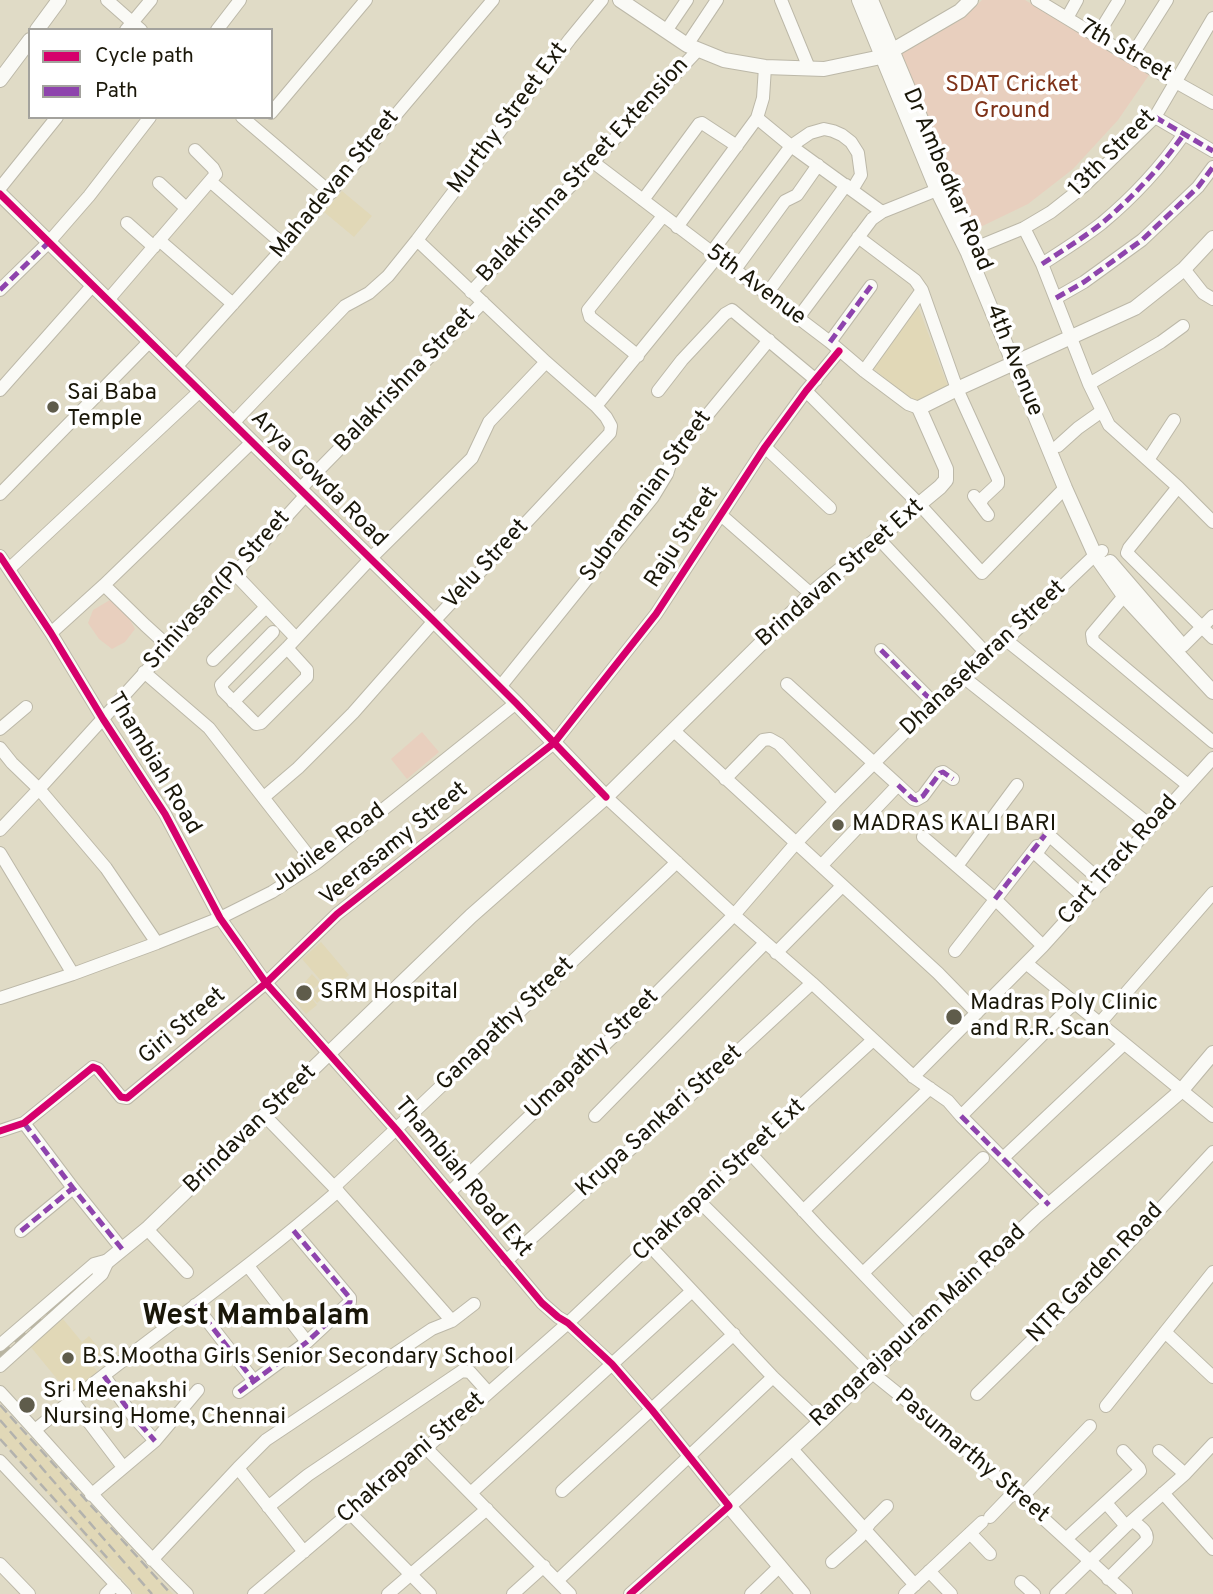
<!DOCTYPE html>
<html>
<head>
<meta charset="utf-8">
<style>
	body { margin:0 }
	#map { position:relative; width:1213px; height:1594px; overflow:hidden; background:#e0dbc6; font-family:Overpass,sans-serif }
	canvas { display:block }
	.legend { position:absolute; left:28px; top:28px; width:245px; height:91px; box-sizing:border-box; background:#fff; border:2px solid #a3a29d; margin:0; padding:9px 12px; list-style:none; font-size:21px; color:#1a1709 }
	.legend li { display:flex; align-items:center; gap:14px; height:35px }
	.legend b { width:35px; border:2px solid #a3a29d }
</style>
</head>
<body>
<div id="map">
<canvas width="1213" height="1594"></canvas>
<ul class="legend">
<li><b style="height:9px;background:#d6006c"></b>Cycle path</li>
<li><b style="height:9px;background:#8e44ad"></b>Path</li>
</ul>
</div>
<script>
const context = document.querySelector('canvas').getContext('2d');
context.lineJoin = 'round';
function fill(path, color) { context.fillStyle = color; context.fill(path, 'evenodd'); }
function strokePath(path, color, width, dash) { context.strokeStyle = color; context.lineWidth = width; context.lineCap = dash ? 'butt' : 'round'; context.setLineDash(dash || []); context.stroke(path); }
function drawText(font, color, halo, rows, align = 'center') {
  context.font = font + ' Overpass,sans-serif'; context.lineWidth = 7; context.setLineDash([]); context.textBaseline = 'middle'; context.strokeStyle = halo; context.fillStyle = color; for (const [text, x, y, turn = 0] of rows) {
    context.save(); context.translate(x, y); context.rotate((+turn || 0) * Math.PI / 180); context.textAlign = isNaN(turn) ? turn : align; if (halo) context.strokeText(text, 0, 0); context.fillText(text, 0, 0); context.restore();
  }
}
const built = new Path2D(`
	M342 191 372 216 354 237 324 212Z
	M916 301 949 389 924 401 912 400 870 366Z
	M321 942 349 975 317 1003 310 995 323 983 302 959Z
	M312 974 320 983 308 994 317 1005 306 1014 293 999 300 992 299 989Z
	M63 1319 82 1342 89 1336 103 1353 91 1363 99 1374 71 1396 30 1346Z
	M0 1405 143 1562 173 1594H135L0 1439Z`);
const green = new Path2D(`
	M982 0H1025L1149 75 1118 120 1073 169 1028 204 970 232 892 58 964 18Z
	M110 600 129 618 135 629 125 642 112 649 99 639 88 623 93 610Z
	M422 732 439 752 407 779 391 759Z`);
const majorTunnel = new Path2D(`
	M0 1357 98 1269`);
const minor = new Path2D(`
	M107 0 141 30
	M781 0 809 68
	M1037 0 1131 57 1213 103
	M1067 18 1077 0
	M126 30 151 0
	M217 30 240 0
	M666 31 687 0
	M1097 36 1119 0
	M687 45 717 0
	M1131 57 1167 0
	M271 113 366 0
	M242 117 331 193
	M1155 117 1213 151
	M757 118 791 146 882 212
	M593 162 830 342 864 371 908 404 919 408
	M210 181 285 246
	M159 183 186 208
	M0 188 57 117
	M643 200 699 124 702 123 737 146
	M127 223 154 247
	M677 227 757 118 763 98 765 67
	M1024 228 1042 264 1089 384 1109 425 1178 487 1213 522
	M858 237 915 280 922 290 957 389 998 479V484L983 498 980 504
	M159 240 233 304
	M975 248 1024 228 1051 212 1084 186 1155 117 1213 18
	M711 253 791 146 810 133 824 129 833 131 842 135 851 142 858 153 861 175 852 190
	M1042 264C1062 251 1083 238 1102 223 1132 198 1161 167 1184 134
	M1184 269 1203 293 1213 299
	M734 271 785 201 797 195 818 165
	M0 290 49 242 89 196 150 117
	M471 292 698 50
	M766 295 846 185
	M1056 298 1084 282 1142 240 1198 187 1213 167
	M108 300 216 174 213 168 195 150
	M798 318 872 219 882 212 937 190
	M830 342 871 286
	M638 356 590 317 588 310 663 216
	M176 367 285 246 493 0
	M864 371 922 290
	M1089 384 1161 342 1183 326
	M0 390 93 285
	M658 391 682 360 725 314 732 310 816 380
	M806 391 920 505 982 573 1065 488
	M596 406 717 257
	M233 423 345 306 369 293 388 276 417 240 570 39 602 0
	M1058 446 1078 428 1102 411
	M765 447 830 508
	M1148 460 1174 420
	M1178 487 1129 548 1127 553 1213 638
	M300 489 483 302
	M0 494 150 341
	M974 496 988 515
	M721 515 811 594
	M878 538 985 652
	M0 556 51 633 103 719 165 814 220 918 266 983 396 1129 542 1303 558 1317 568 1323 612 1364 652 1410 729 1506 630 1594
	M9 569 200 391
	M235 574 296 638
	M104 585 145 625 168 646
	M1124 596 1092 634 1093 641 1213 742
	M273 632 221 685 223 691 256 724 261 723 307 677V670L287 648
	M51 633 104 585 252 442
	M1006 640 1188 785
	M1183 646 1213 616
	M881 650 934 703
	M213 660 266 607
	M144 672 209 728 315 864
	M962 676 1151 826
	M787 684 898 785 821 866
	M500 687 653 497 667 474 672 458 769 340
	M233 702 287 648 370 559 472 458 489 422 546 362
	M0 729 26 707
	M673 730 938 973 977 1013
	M0 748 12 763 39 789 106 868 157 943
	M725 779 763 740 770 739 779 744 835 802
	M898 785 913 799 916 800 923 796 940 773 943 772 953 779
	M264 797 298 768 353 713 434 621 610 433 611 426 606 417 596 406 546 362 417 240
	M606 797 734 915 812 983 915 1078 948 1101 961 1116 1074 1003
	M0 830 39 789 306 495
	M923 837 995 899 1043 946
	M0 853 73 974
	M957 866 1017 785
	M1086 899 1036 854 1048 837H1051L1102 882
	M955 951 1037 846
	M776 953 842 886
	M1026 963 1213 1116
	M0 998 73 974 157 943 220 918 272 892 315 864 516 703
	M1099 1024 1213 893
	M913 1077 1043 946 1213 758
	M265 1116 334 1187 452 1321
	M595 1116 765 943
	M961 1116 1049 1205
	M24 1123 73 1188 122 1249
	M0 1131 24 1123 93 1067 98 1069 121 1097 127 1098 266 983 337 914 554 743 656 614 765 447 806 391 839 351
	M749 1152 822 1231 916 1329
	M1003 1158 1124 1044
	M334 1187 396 1129 677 862
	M450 1192 618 1032 734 915 796 843 835 802 985 652 1006 640 1095 555 1102 551
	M698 1200 871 1372 938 1426 1021 1498 1126 1594
	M803 1211 930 1088
	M147 1229 187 1272
	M21 1231 73 1188
	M650 1246 773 1377 820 1422
	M506 1261 695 1091 812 983
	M248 1266 307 1342
	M863 1273 983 1158
	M195 1305 254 1381
	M1165 1332 1213 1377
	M0 1345 94 1264 105 1261
	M0 1366 102 1274 107 1263
	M104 1376 133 1416 155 1441
	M0 1392C62 1459 121 1530 187 1594
	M239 1392 307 1342 350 1302V1298L293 1230
	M977 1394 1098 1276 1213 1152
	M72 1400 123 1467
	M1106 1406 1213 1272
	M35 1430C134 1348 241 1276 338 1191
	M426 1448 570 1594
	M791 1448 915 1585
	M1159 1451 1185 1474
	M0 1461 125 1594
	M238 1468 304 1552
	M562 1491 734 1334
	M472 1492 692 1291
	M1163 1493 1213 1549
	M91 1495 155 1441 198 1390
	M1021 1498 1090 1426
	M1106 1503 1126 1526
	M268 1507 308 1475 462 1371 470 1372 488 1392
	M350 1513 430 1594
	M990 1517 1014 1492
	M970 1533 990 1554
	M1067 1538 1140 1471 1139 1468 1123 1451
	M152 1560 238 1468 266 1440 432 1329 452 1321 474 1304
	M832 1562 860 1537 870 1523 887 1506
	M0 1564 29 1594
	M929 1571 951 1594
	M1108 1579 1146 1541C1150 1532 1139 1526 1133 1521
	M557 1581 773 1377
	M1021 1582 1034 1594
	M106 1594 116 1584
	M254 1594 426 1448 568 1323 698 1200 873 1040
	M388 1594 487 1509
	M513 1594 544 1566
	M751 1594 780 1566
	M905 1594 982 1522
	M1056 1594 1126 1526 1185 1474 1213 1444`);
const major = new Path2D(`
	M620 0 687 45 724 60 765 67 824 69 881 57 960 11 971 0
	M859 0 937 190 968 253 1065 488 1095 555 1124 596 1213 692
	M871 0 971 238
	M37 30 59 0
	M0 80 30 40
	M0 194 434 621 516 703 606 797
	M1110 562 1179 642
	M98 1269 147 1229 471 916 606 797 811 594 940 487 946 480V469L919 408 957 389 1135 308 1184 269 1213 238
	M803 1594 729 1506 820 1422 1036 1216 1181 1091 1213 1053`);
const rail = new Path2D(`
	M0 1405 171 1594
	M0 1420 152 1594
	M0 1439 110 1561`);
const quiet = new Path2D(`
	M1155 117 1213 151
	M1042 264C1062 251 1083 238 1102 223 1132 198 1161 167 1184 134
	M0 290 49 242
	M1056 298 1084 282 1142 240 1198 187 1213 167
	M830 342 871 286
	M881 650 934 703
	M898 785 913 799 916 800 923 796 940 773 943 772 953 779
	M995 899 1045 835
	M961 1116 1049 1205
	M24 1123 73 1188 122 1249
	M21 1231 73 1188
	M195 1305 254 1381
	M104 1376 133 1416 155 1441
	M239 1392 307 1342 350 1302V1298L293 1230`);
const cycleway = new Path2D(`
	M0 194 434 621 516 703 606 797
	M0 556 51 633 103 719 165 814 220 918 266 983 396 1129 542 1303 558 1317 568 1323 612 1364 652 1410 729 1506 630 1594
	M0 1131 24 1123 93 1067 98 1069 121 1097 127 1098 266 983 337 914 554 743 656 614 765 447 806 391 839 351`);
const markers = [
	[53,407,7,"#5f5c4b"],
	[838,825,7,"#5f5c4b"],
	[304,993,9,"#5f5c4b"],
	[954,1017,9,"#5f5c4b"],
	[68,1358,7,"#5f5c4b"],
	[27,1405,9,"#5f5c4b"]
];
const streetNames = [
	["7th Street",1125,52,30],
	["Murthy Street Ext",509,119,-53],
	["13th Street",1113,154,-45],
	["Balakrishna Street Extension",584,171,-47],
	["Dr Ambedkar Road",946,180,67],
	["Mahadevan Street",336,185,-50],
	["5th Avenue",755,286,37],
	["4th Avenue",1013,361,68],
	["Balakrishna Street",406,381,-46],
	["Arya Gowda Road",318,480,45],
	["Subramanian Street",647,497,-54],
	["Raju Street",683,538,-57],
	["Velu Street",487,565,-47],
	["Brindavan Street Ext",841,574,-41],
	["Srinivasan(P) Street",218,591,-48],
	["Dhanasekaran Street",984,659,-43],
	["Thambiah Road",153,764,59],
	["Veerasamy Street",395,845,-39],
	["Jubilee Road",329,849,-36],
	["Cart Track Road",1119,861,-48],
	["Ganapathy Street",506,1025,-44],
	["Giri Street",183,1027,-40],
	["Umapathy Street",593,1055,-44],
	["Krupa Sankari Street",660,1122,-42],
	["Brindavan Street",251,1130,-44],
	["Thambiah Road Ext",462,1178,50],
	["Chakrapani Street Ext",720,1181,-43],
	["NTR Garden Road",1096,1274,-46],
	["Rangarajapuram Main Road",919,1327,-43],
	["Pasumarthy Street",971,1457,40],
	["Chakrapani Street",412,1459,-41]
];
const parkNames = [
	["SDAT Cricket",1012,86],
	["Ground",1012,112]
];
const poiNames = [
	["Sai Baba",67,394],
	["Temple",67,420],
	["MADRAS KALI BARI",852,825],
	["SRM Hospital",320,993],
	["Madras Poly Clinic",970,1004],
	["and R.R. Scan",970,1030],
	["B.S.Mootha Girls Senior Secondary School",82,1358],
	["Sri Meenakshi",43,1392],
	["Nursing Home, Chennai",43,1418]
];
const districtNames = [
	["West Mambalam",256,1318]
];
fill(built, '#e1d8b7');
fill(green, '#e8cfbe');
strokePath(majorTunnel, '#b8b4a0', 14, [14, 7]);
strokePath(minor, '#bcb8a8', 14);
strokePath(major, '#bcb8a8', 16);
strokePath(minor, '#fafaf6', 12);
strokePath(major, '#fafaf6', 14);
strokePath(rail, '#b3b2ad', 2.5, [10, 5]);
strokePath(quiet, '#8e44ad', 5, [10, 5]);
strokePath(cycleway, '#d6006c', 7);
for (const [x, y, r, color] of markers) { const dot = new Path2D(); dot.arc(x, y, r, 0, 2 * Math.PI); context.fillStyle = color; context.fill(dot); strokePath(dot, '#fff', 2.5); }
drawText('23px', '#1a1709', '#fff', streetNames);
drawText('23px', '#7e3218', '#fff', parkNames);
drawText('23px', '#1a1709', '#fff', poiNames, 'left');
drawText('bold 30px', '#1a1709', '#fff', districtNames);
</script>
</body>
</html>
